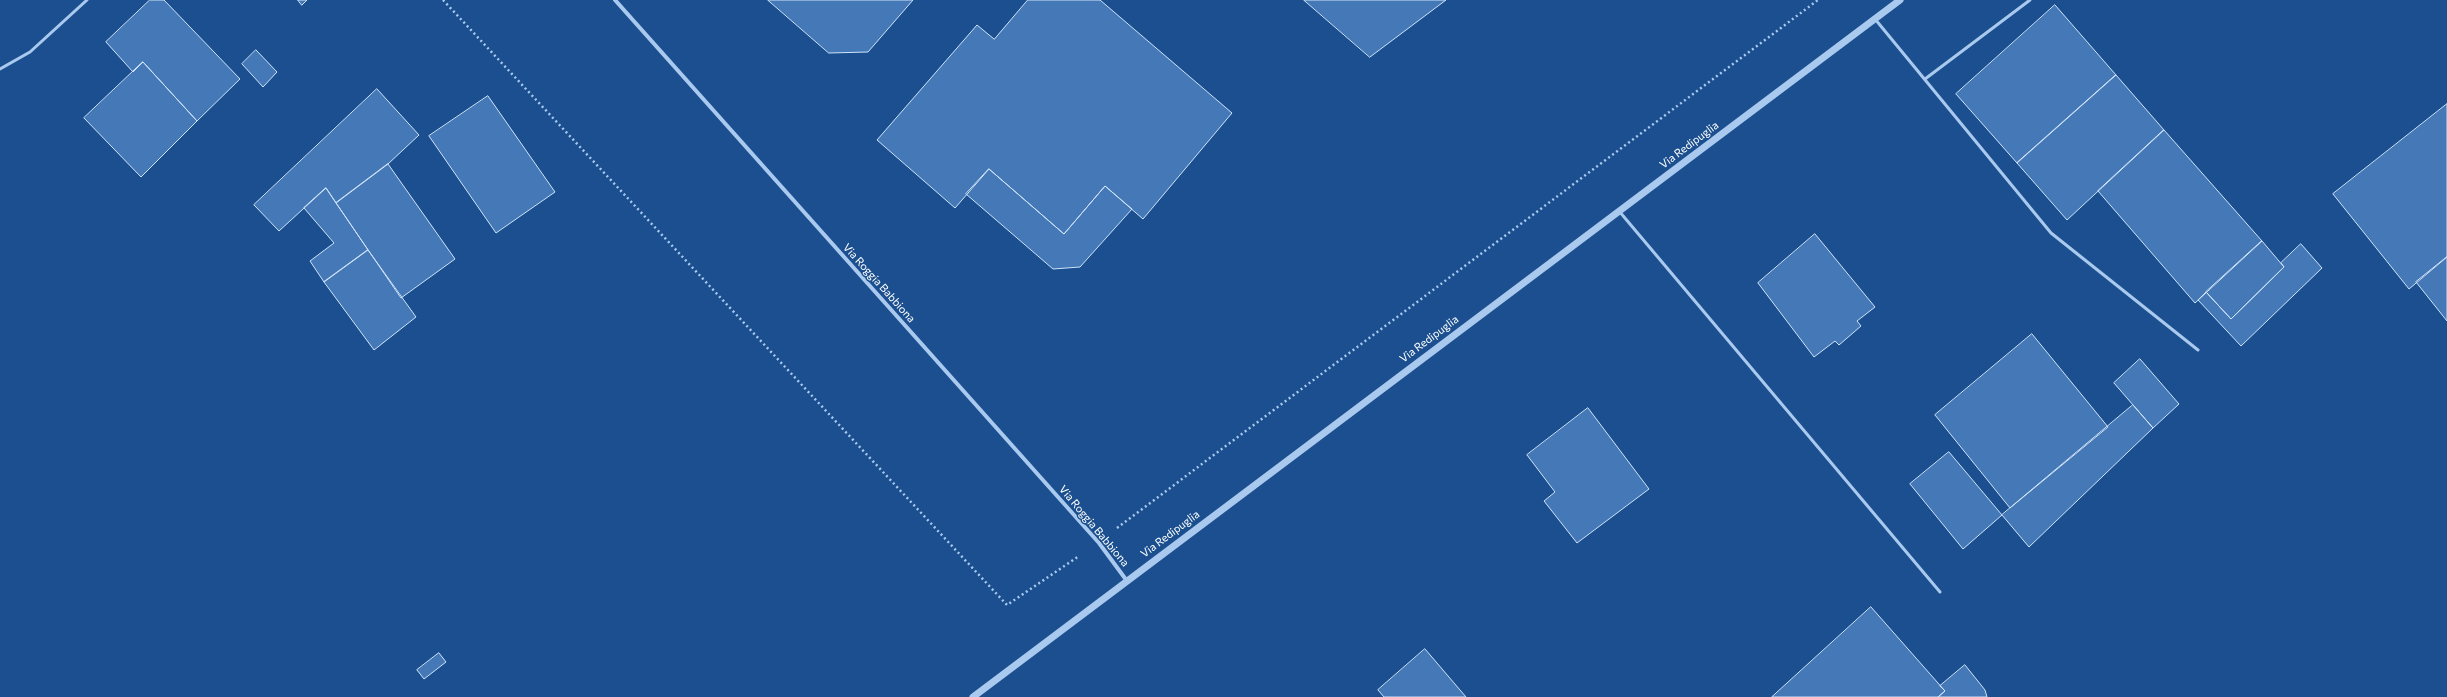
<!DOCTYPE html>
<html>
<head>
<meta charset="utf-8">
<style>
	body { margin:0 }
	canvas { display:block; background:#1b4f8f }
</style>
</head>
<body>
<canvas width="2447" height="697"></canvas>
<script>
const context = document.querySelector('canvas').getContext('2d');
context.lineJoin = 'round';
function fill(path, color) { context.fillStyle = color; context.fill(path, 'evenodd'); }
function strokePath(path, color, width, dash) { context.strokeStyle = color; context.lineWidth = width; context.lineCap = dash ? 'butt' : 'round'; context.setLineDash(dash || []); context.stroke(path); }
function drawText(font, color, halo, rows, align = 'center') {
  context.font = font + ' Commissioner,sans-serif'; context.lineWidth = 3; context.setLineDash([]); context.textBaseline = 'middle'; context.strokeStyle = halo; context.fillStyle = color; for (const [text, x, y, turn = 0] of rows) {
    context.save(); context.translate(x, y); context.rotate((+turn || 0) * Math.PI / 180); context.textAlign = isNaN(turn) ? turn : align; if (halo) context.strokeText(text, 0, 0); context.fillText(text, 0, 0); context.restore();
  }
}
const building = new Path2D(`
	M150 0H164L240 79 197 121 143 62 133 72 106 42Z
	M298 0H307L302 5Z
	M768 0H913L868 52 829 53Z
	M1028 0H1100L1232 113 1143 219 1105 186 1064 234 989 169 955 208 877 140 977 25 994 39Z
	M1304 0H1446L1370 57Z
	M2055 5 2116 75 2017 163 1956 94Z
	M256 50 277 72 263 87 242 64Z
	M143 62 197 121 141 177 84 118Z
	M2116 75 2164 130 2067 220 2017 163Z
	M377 89 419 135 388 164 336 203 326 188 279 231 254 205Z
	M488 96 555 192 496 233 429 136Z
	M2447 104V257L2409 289 2333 194Z
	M2164 130 2262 241 2195 303 2098 191Z
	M388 164 455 259 401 298 336 203Z
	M989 169 1064 234 1105 186 1132 209 1080 267 1053 269 966 194Z
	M326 188 368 250 324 282 310 261 334 243 304 208Z
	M1815 234 1875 307 1857 321 1861 326 1839 345 1835 341 1814 357 1758 283Z
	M2262 241 2284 267 2231 319 2206 292Z
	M2301 244 2322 268 2241 346 2198 300 2206 292 2231 319 2284 267 2281 263Z
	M368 250 416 317 374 350 324 282Z
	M2447 257V321L2416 282Z
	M2032 334 2108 427 2010 508 1935 415Z
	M2140 359 2179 404 2153 428 2114 383Z
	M2133 405 2153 428 2029 547 2002 515Z
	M1588 408 1649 489 1577 543 1544 501 1555 492 1527 455Z
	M1949 452 2002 515 1963 549 1910 484Z
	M1871 607 1945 691 1938 697H1772Z
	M1425 649 1466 697H1384L1378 690Z
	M439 653 446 662 424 679 417 670Z
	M1965 665 1985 690 1987 697H1938L1945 691 1940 686Z`);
const path = new Path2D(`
	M443 0 1007 605 1079 556
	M1117 528 1818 0`);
const service = new Path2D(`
	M1875 19 2051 233 2198 350
	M0 69 30 52 87 0
	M1925 79 2030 0
	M1619 211 1940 592`);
const minor = new Path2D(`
	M615 0 1099 543 1127 581`);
const tertiary = new Path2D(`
	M973 697 1900 0`);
const streetNames = [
	["Via Redipuglia",1689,145,-37],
	["Via Roggia Babbiona",879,283,48],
	["Via Redipuglia",1429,339,-37],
	["Via Roggia Babbiona",1094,526,50],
	["Via Redipuglia",1170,534,-37]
];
fill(building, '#4478b7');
strokePath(building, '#cfe3fa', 1);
strokePath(path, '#a9c9ee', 2.5, [2, 3]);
strokePath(service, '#a9c9ee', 3);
strokePath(minor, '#a9c9ee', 4);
strokePath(tertiary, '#a9c9ee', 7);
drawText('11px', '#fff', '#1b4f8f', streetNames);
</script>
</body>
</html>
